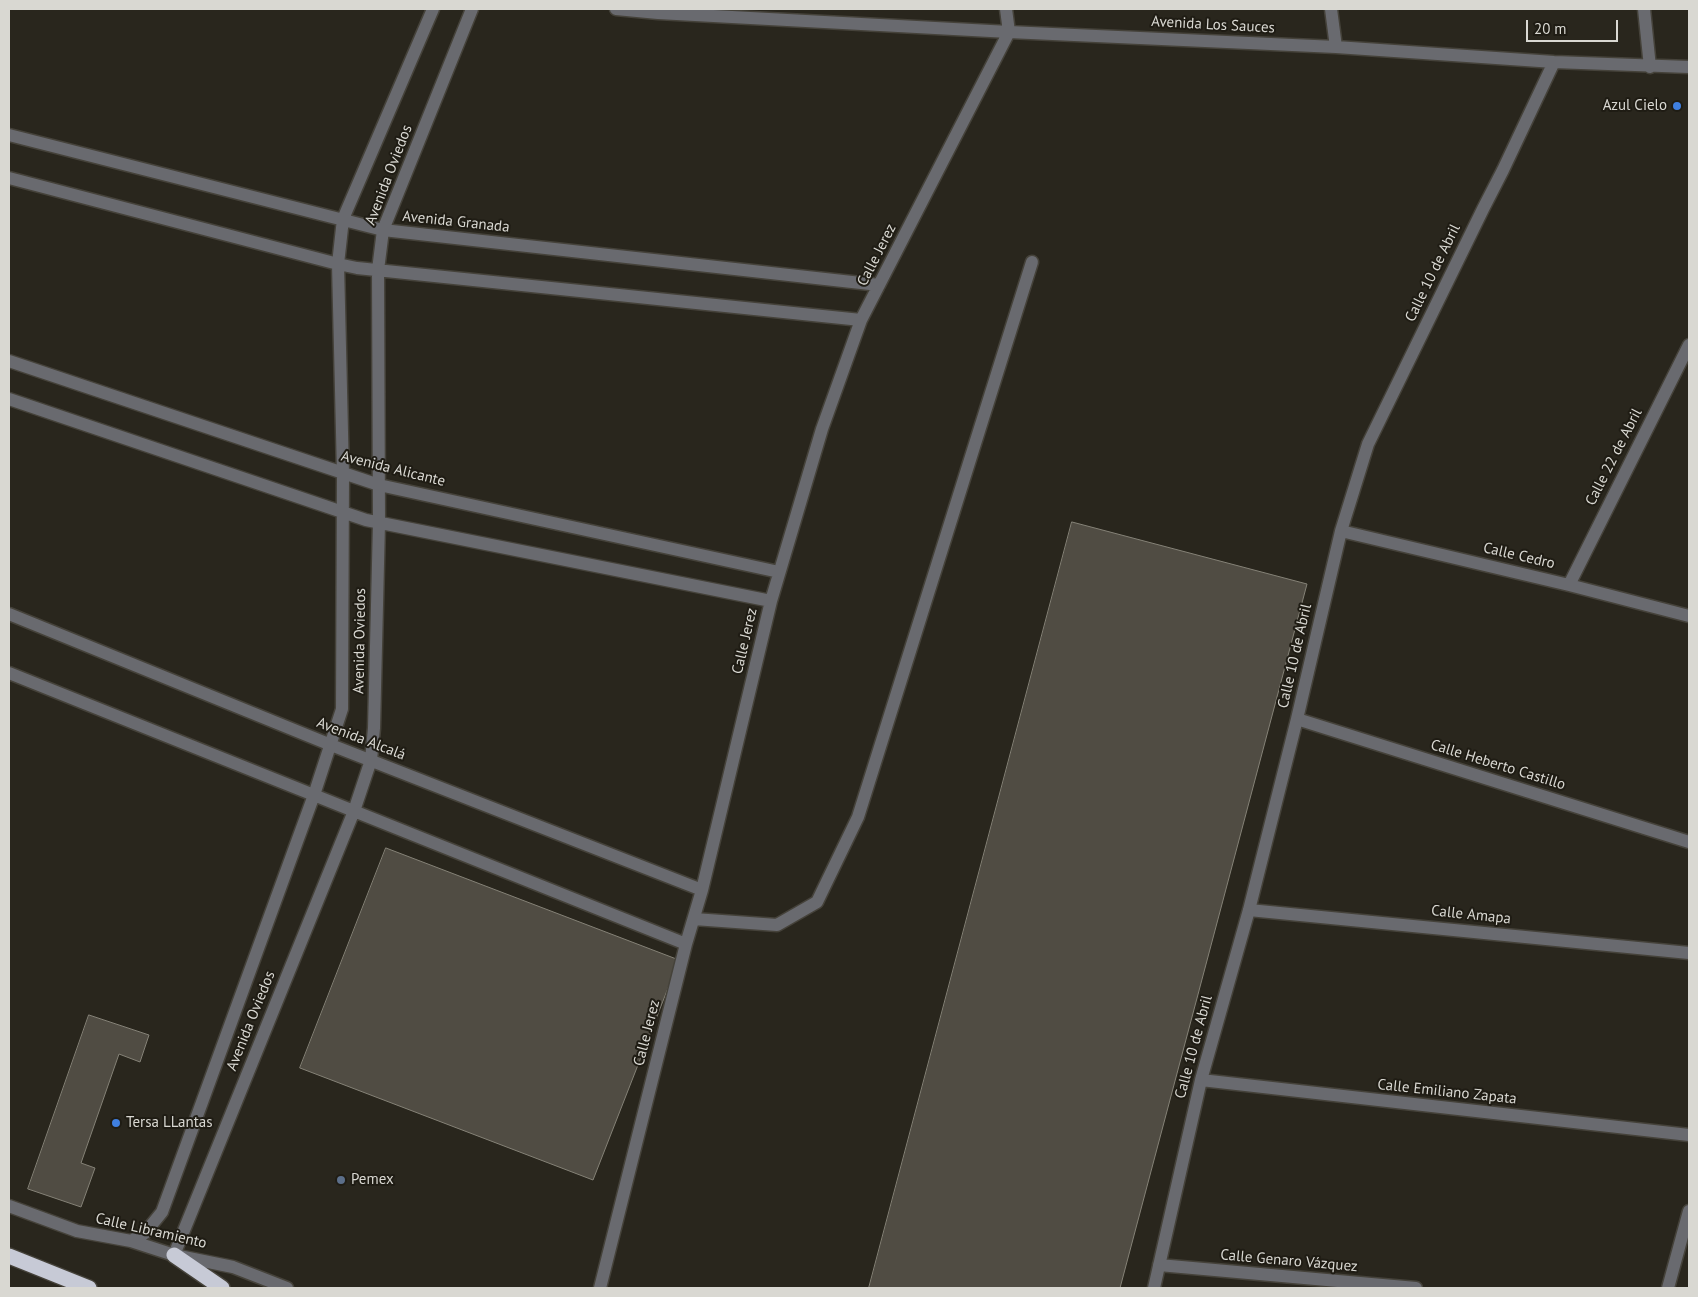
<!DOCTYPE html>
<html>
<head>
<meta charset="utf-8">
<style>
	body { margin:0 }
	#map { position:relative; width:1698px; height:1297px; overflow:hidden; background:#29261d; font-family:"PT Sans",sans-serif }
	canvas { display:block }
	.frame { position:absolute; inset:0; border:10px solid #d9d8d2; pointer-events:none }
	.scale { position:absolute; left:1526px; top:20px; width:92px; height:22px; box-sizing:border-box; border:2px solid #d9d8d2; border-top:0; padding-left:6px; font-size:15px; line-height:18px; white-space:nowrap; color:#d9d8d2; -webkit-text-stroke:4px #1f1c14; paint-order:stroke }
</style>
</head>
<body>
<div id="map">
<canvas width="1698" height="1297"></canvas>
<div class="frame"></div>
<div class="scale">20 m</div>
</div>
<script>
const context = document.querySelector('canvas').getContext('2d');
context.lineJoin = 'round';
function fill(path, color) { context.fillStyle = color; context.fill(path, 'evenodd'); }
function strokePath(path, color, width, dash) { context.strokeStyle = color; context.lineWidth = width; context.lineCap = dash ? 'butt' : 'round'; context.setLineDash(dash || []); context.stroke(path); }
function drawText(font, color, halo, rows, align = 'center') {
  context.font = font + ' "PT Sans",sans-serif'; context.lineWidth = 4; context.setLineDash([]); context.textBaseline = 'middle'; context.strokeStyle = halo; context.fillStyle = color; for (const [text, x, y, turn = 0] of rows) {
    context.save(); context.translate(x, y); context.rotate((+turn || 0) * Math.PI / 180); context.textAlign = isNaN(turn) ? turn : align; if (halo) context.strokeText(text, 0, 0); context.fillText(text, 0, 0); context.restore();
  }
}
const building = new Path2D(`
	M1072 522 1307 584 1120 1288H869Z
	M386 848 679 960 593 1180 300 1068Z
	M89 1015 149 1035 140 1062 119 1054 81 1163 95 1168 81 1207 28 1189Z`);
const minor = new Path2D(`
	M616 9 658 13 1009 32 1336 47 1554 62 1689 67
	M1331 9 1336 47
	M1644 9 1650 67
	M9 135 383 230 879 285
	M9 178 338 264 357 268 861 320
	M9 361 379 485 779 572
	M9 399 366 520 771 601
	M1341 531 1569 585 1689 616
	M1569 585 1689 345
	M9 614 331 745 702 890
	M9 673 686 944
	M1297 719 1689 842
	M1249 910 1689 953
	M694 919 777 925 817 902 858 817 1032 262
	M1201 1080 1689 1135
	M9 1206 77 1231 131 1241 174 1255 233 1267 287 1288
	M131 1241 145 1233 162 1212 314 795 342 709 343 474 338 264 343 219 433 9
	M174 1255 354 811 371 760 374 728 379 523 378 270 383 230 472 9
	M1159 1265 1416 1288
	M600 1288 686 944 702 890 771 601 822 429 861 320 1009 32 1006 9
	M1154 1288 1201 1080 1249 910 1297 719 1341 531 1368 444 1483 209 1503 170 1554 62
	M1668 1288 1689 1211`);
const highway = new Path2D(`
	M174 1255 222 1288
	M9 1256 89 1288`);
const markers = [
	[1677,106,5,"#3f7fe0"],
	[116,1123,5,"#3f7fe0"],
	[341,1180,5,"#5c6f8a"]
];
const streetNames = [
	["Avenida Los Sauces",1213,25,3],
	["Avenida Oviedos",389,175,-69],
	["Avenida Granada",456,222,6],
	["Calle Jerez",877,255,-63],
	["Calle 10 de Abril",1433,273,-64],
	["Calle 22 de Abril",1614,457,-63],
	["Avenida Alicante",393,469,14],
	["Calle Cedro",1519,556,13],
	["Avenida Oviedos",360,641,-89],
	["Calle Jerez",745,641,-77],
	["Calle 10 de Abril",1295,656,-77],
	["Avenida Alcalá",361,739,21],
	["Calle Heberto Castillo",1498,765,17],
	["Calle Amapa",1471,915,6],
	["Avenida Oviedos",251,1021,-68],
	["Calle Jerez",647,1033,-76],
	["Calle 10 de Abril",1194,1047,-75],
	["Calle Emiliano Zapata",1447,1092,6],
	["Calle Libramiento",151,1231,13],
	["Calle Genaro Vázquez",1289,1261,5]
];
const poiNames = [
	["Azul Cielo",1667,106,"right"],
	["Tersa LLantas",126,1123],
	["Pemex",351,1180]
];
fill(building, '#504c43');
strokePath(building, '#858277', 1);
strokePath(minor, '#45423a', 15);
strokePath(highway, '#45423a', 18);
strokePath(minor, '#696a6f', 12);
strokePath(highway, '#c7cad6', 15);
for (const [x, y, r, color] of markers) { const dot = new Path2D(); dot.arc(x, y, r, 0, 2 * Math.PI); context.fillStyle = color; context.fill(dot); strokePath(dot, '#1f1c14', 2); }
drawText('15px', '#d9d8d2', '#1f1c14', streetNames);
drawText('15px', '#d9d8d2', '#1f1c14', poiNames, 'left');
</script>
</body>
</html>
